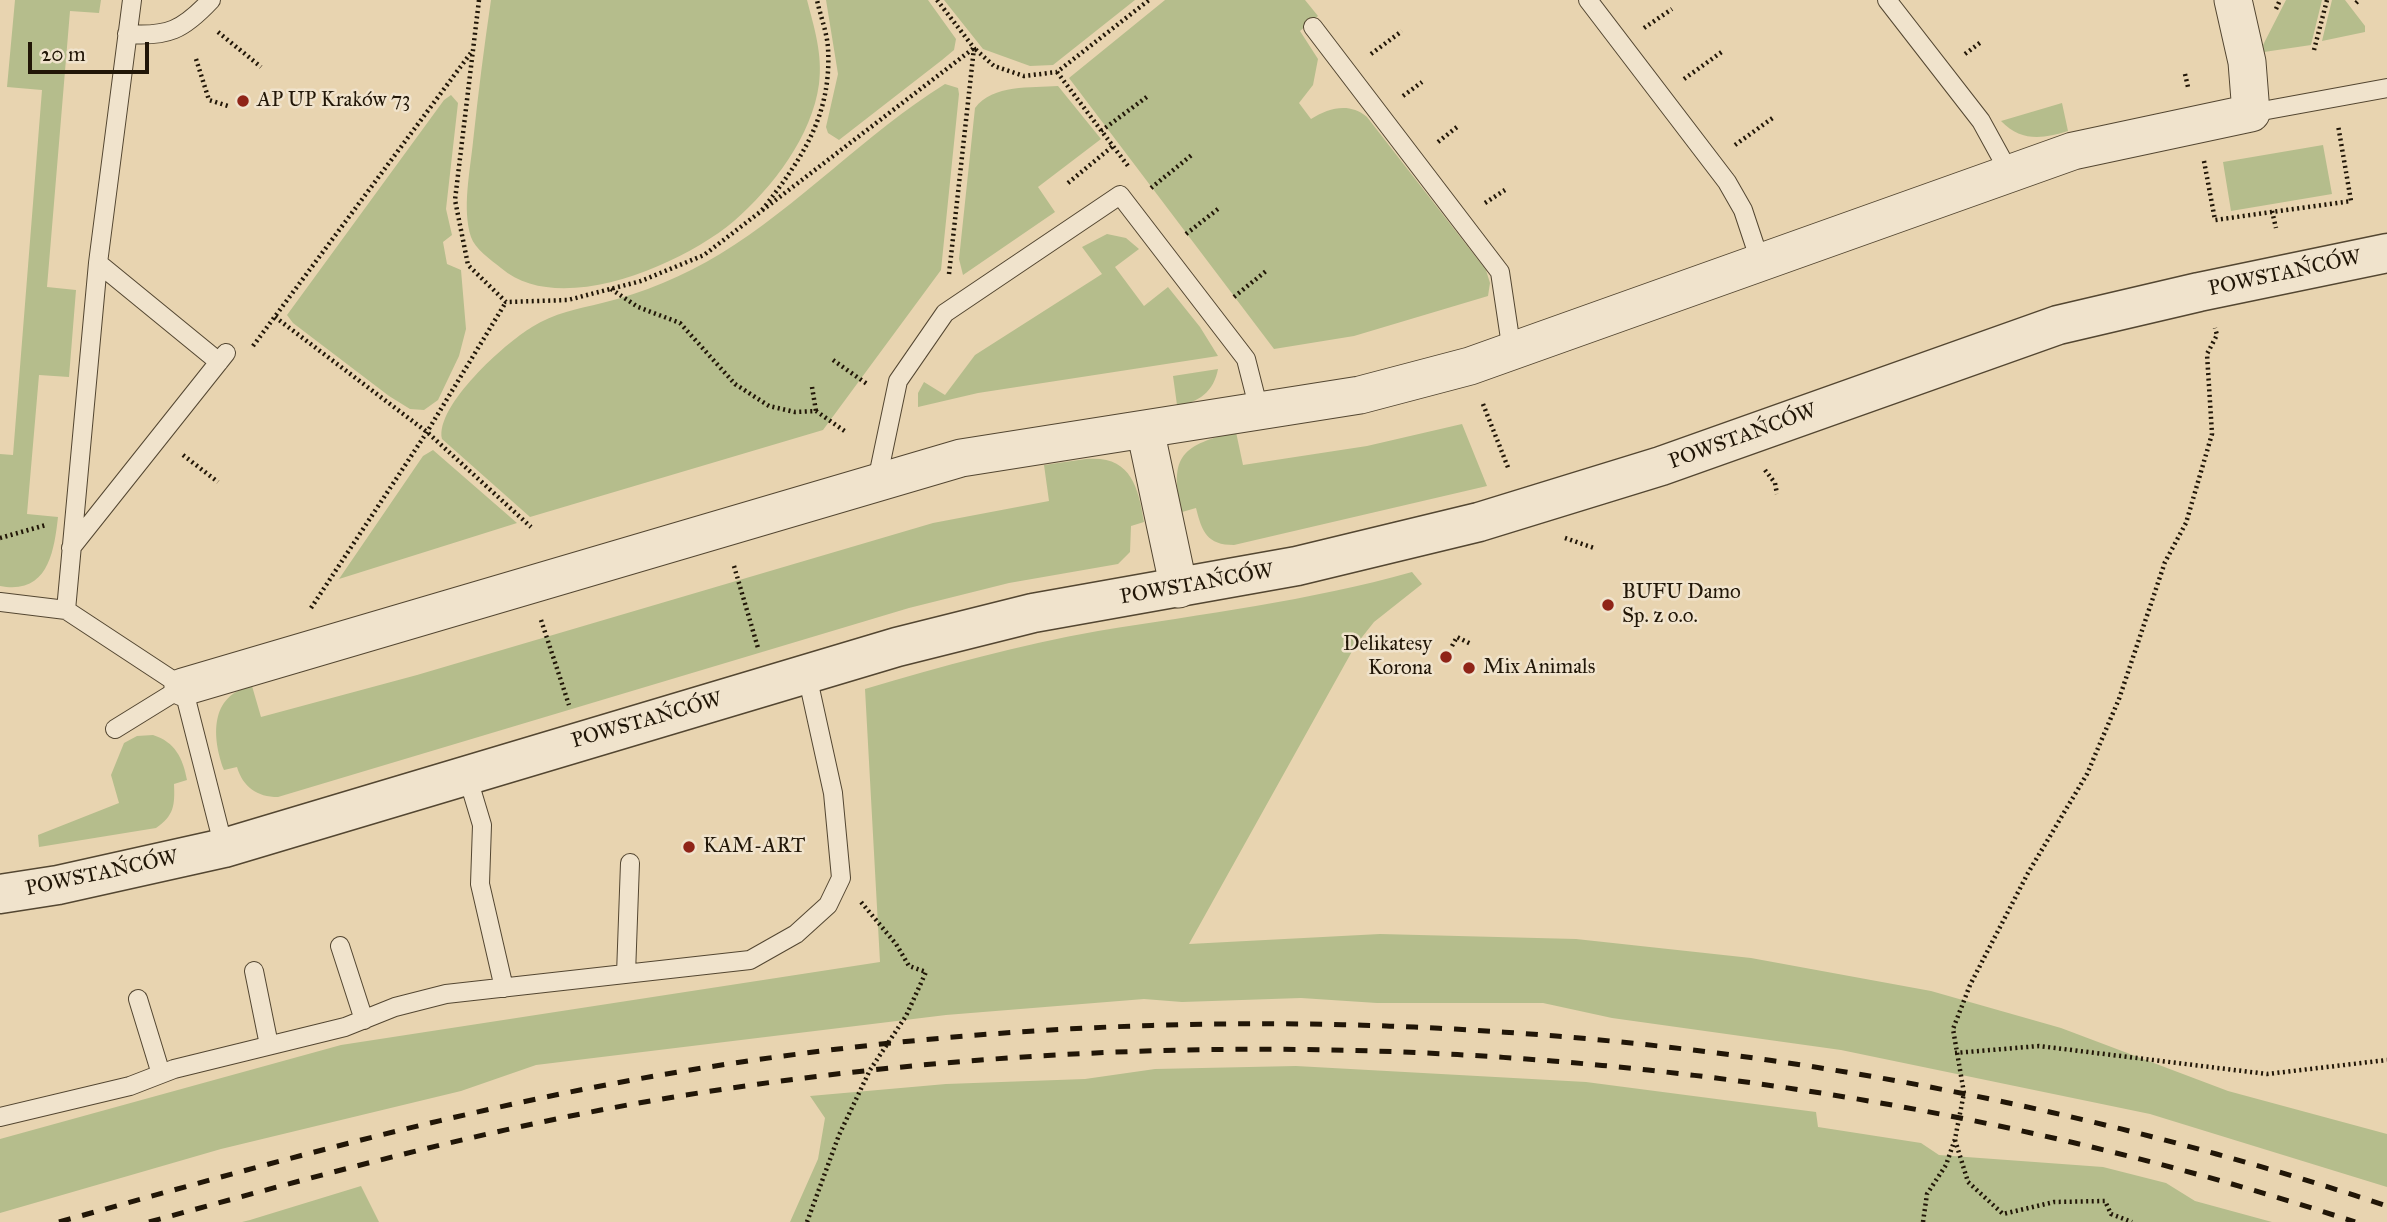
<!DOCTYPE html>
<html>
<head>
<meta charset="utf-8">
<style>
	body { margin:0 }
	#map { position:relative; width:2387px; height:1222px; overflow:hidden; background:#e8d4b0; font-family:"IM FELL Great Primer",serif }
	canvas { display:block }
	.scale { position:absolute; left:28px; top:42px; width:121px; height:32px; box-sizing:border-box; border:4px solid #211607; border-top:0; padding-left:9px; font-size:21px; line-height:24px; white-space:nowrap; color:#211607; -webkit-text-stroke:5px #f0e3cc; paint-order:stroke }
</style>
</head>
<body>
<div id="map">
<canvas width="2387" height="1222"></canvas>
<div class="scale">20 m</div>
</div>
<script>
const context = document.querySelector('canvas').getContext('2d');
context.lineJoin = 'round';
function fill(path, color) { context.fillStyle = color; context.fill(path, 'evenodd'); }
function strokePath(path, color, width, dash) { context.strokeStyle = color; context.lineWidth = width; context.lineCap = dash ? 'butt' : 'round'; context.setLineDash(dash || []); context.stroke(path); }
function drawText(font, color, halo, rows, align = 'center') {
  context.font = font + ' "IM FELL Great Primer",serif'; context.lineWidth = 5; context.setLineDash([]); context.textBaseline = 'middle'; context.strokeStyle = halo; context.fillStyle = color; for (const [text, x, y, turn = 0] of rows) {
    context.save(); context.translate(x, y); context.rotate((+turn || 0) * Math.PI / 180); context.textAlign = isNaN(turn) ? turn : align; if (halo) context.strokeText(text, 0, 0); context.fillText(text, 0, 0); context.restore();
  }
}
const green = new Path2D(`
	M15 0H101L99 13 70 11 47 287 76 290 69 377 39 375 27 514 58 517C54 552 48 595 0 586V454L13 455 42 90 7 87Z
	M491 0H807C814 27 823 55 819 84 812 136 773 187 734 221 682 265 559 318 501 268 491 260 475 249 471 237 462 209 470 171 473 142 478 95 484 47 491 0Z
	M826 0H928L956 39 954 50 942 60 839 140 828 133 826 127 838 74Z
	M944 0H1135L1053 65 1030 66 983 49Z
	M1165 0H1305L1318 16 1300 31 1318 59 1313 85 1299 103 1311 119C1329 108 1349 102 1367 117L1486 270 1490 283 1488 296 1354 336 1274 349 1069 78Z
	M2286 0H2322L2311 45 2264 52 2263 45Z
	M2332 0H2345L2365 26V32L2322 41Z
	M945 84 958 88 959 94 941 270 823 430 530 517 442 439C435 406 505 343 532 327 554 313 578 309 602 303 643 293 684 276 720 254 799 206 866 133 945 84Z
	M1058 86 1101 139 1038 187 1055 212 963 275 959 259 975 108C993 84 1031 88 1058 86Z
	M451 95 458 103 446 209 452 235 443 242 447 264 461 270 466 329 459 356 438 400 424 410 410 409 389 396 293 323 287 315 444 100Z
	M2062 103 2068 131C2043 139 2021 142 2001 121Z
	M2323 145 2332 194 2231 211 2223 162Z
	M1107 234 1126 238 1139 249 1115 267 1144 306 1168 287 1200 327 1218 356 978 393 918 407V393L924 382 945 395 975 355 1102 274 1082 247Z
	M1218 369C1214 391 1199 403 1177 405L1173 376Z
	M1462 424 1487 486 1234 545C1207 545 1202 532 1196 508L1182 512C1168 455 1183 445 1236 432L1243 465 1367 446Z
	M433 450 517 523 339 579 423 456Z
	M1086 459C1130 455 1138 485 1144 522L1131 526 1130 552 1118 564 1009 583 909 608 278 797C257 797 243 787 237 767L224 770C212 738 209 695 252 686L261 717 417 675 933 523 1049 501 1044 465Z
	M1412 572 1422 584 1374 622 1355 646 1189 944 1380 934 1576 939 1751 958 1931 991 2061 1028 2228 1091 2387 1134V1187L2150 1114 1841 1050 1612 1018 1543 1003H1377L1301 998 1182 1002 1144 999 946 1015 536 1065 461 1091 221 1149 0 1213V1139L341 1045 880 962 865 689C942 666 1019 645 1098 631 1203 614 1309 601 1412 572Z
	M153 735C175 742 183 758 187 780L174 784C175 805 174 816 156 828L39 847 38 835 119 803 111 775 124 743 137 736Z
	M1296 1066 1586 1082 1816 1112 1818 1127 1921 1143 1939 1155 2103 1167 2166 1183 2195 1201 2272 1222H790L818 1159 825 1118 810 1096 946 1084 1085 1079 1155 1069Z
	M361 1186 379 1222H242L250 1220Z`);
const path = new Path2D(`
	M479 0 455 200 468 265 506 302 568 300 641 281 704 255 974 48 994 66 1024 76 1057 72 1149 0
	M937 0 974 48 949 274
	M2356 3 2359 0
	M2276 9 2280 0
	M1644 28 1672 9
	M218 32 261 67
	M2314 50 2327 0
	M1371 54 1402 31
	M1965 54 1981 42
	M196 59 209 100 228 106
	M1057 72 1128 166
	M2185 74 2188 87
	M1684 79 1723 51
	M1403 96 1422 82
	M1101 131 1148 96
	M1438 142 1457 127
	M1735 145 1774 117
	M2204 161 2215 220 2351 201 2338 125
	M1068 183 1113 146
	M1151 188 1193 154
	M1485 203 1505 190
	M762 210C801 160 832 116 828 48 827 32 820 15 817 0
	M2272 211 2276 228
	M1186 234 1218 209
	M611 289 638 307 680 323 735 384 769 406 795 412 816 411 846 432
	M1234 297 1266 271
	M275 317 427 432 531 527
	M253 346 473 50
	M833 360 867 384
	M812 387 816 411
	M1483 404 1509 470
	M183 455 218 482
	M1765 470 1775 483 1777 494
	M0 538 46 525
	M1565 538 1594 548
	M734 566 758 648
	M311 608 427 432 506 302
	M541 620 569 705
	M1452 646 1457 637 1471 644
	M1955 1053 2039 1046 2267 1074 2387 1060
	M1955 1140 1968 1182 2003 1214 2054 1202 2105 1201 2111 1214 2132 1222
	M807 1222 839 1135 870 1070 906 1016 926 972 909 966 896 944 861 902
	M1923 1222 1927 1194 1946 1165 1955 1139 1964 1093 1953 1029 1970 985 2028 873 2087 774 2119 699 2165 562 2186 523 2212 434 2207 354 2217 335 2215 328`);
const service = new Path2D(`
	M1588 0 1727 182 1743 210 1760 261
	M1887 0 1981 121 2009 172
	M1313 27 1500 272 1512 352
	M127 34C168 37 183 30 211 0
	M2251 113 2387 88
	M98 263 219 362
	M877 481 898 381 945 313 1120 195 1246 359 1259 410
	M71 548 226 353
	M0 602 66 610 183 687 224 848
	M66 610 98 263 132 0
	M115 729 183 687
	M467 775 482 825 480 884 504 988
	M340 946 364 1020
	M254 971 269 1045
	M626 974 630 863
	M138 999 161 1074
	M0 1117 130 1086 174 1069 345 1027 395 1007 446 994 750 960 796 934 828 905 841 878 833 793 807 675`);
const minor = new Path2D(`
	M1145 429 1179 589
	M183 687 961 458 1360 395 1470 366 2073 151 2251 113 2247 62 2233 0`);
const tertiary = new Path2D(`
	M0 894 58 885 224 848 897 647 1033 613 1297 566 1479 522 1661 466 2058 325 2199 292 2387 253`);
const rail = new Path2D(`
	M59 1222C266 1164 472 1106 684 1071 1252 977 1840 1024 2387 1206
	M149 1222C327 1173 504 1124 686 1095 1239 1006 1822 1046 2355 1222`);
const markers = [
	[243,101,7,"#8f2418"],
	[1608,605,7,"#8f2418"],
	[1446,657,7,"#8f2418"],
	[1469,668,7,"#8f2418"],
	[689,847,7,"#8f2418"]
];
const poiNames = [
	["AP UP Kraków 73",257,101],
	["BUFU Damo",1622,593],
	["Sp. z o.o.",1622,617],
	["Delikatesy",1432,645,"right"],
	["Korona",1432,669,"right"],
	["Mix Animals",1483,668],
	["KAM-ART",703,847]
];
const streetNames = [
	["POWSTAŃCÓW",2285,274,-12],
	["POWSTAŃCÓW",1743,437,-20],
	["POWSTAŃCÓW",1197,585,-10],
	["POWSTAŃCÓW",647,721,-16],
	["POWSTAŃCÓW",102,874,-12]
];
fill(green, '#b5bd8c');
strokePath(service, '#534631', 20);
strokePath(minor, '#534631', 39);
strokePath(tertiary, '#534631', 41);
strokePath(path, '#211607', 4.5, [2, 3.5]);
strokePath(service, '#f0e3cc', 18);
strokePath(minor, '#f0e3cc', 37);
strokePath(tertiary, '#f0e3cc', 38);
strokePath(rail, '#211607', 5, [12, 12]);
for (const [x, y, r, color] of markers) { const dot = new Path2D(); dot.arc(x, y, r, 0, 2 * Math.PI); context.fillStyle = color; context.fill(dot); strokePath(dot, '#f0e3cc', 2.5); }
drawText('21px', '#211607', '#f0e3cc', poiNames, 'left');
drawText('21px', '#211607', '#f0e3cc', streetNames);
</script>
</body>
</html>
